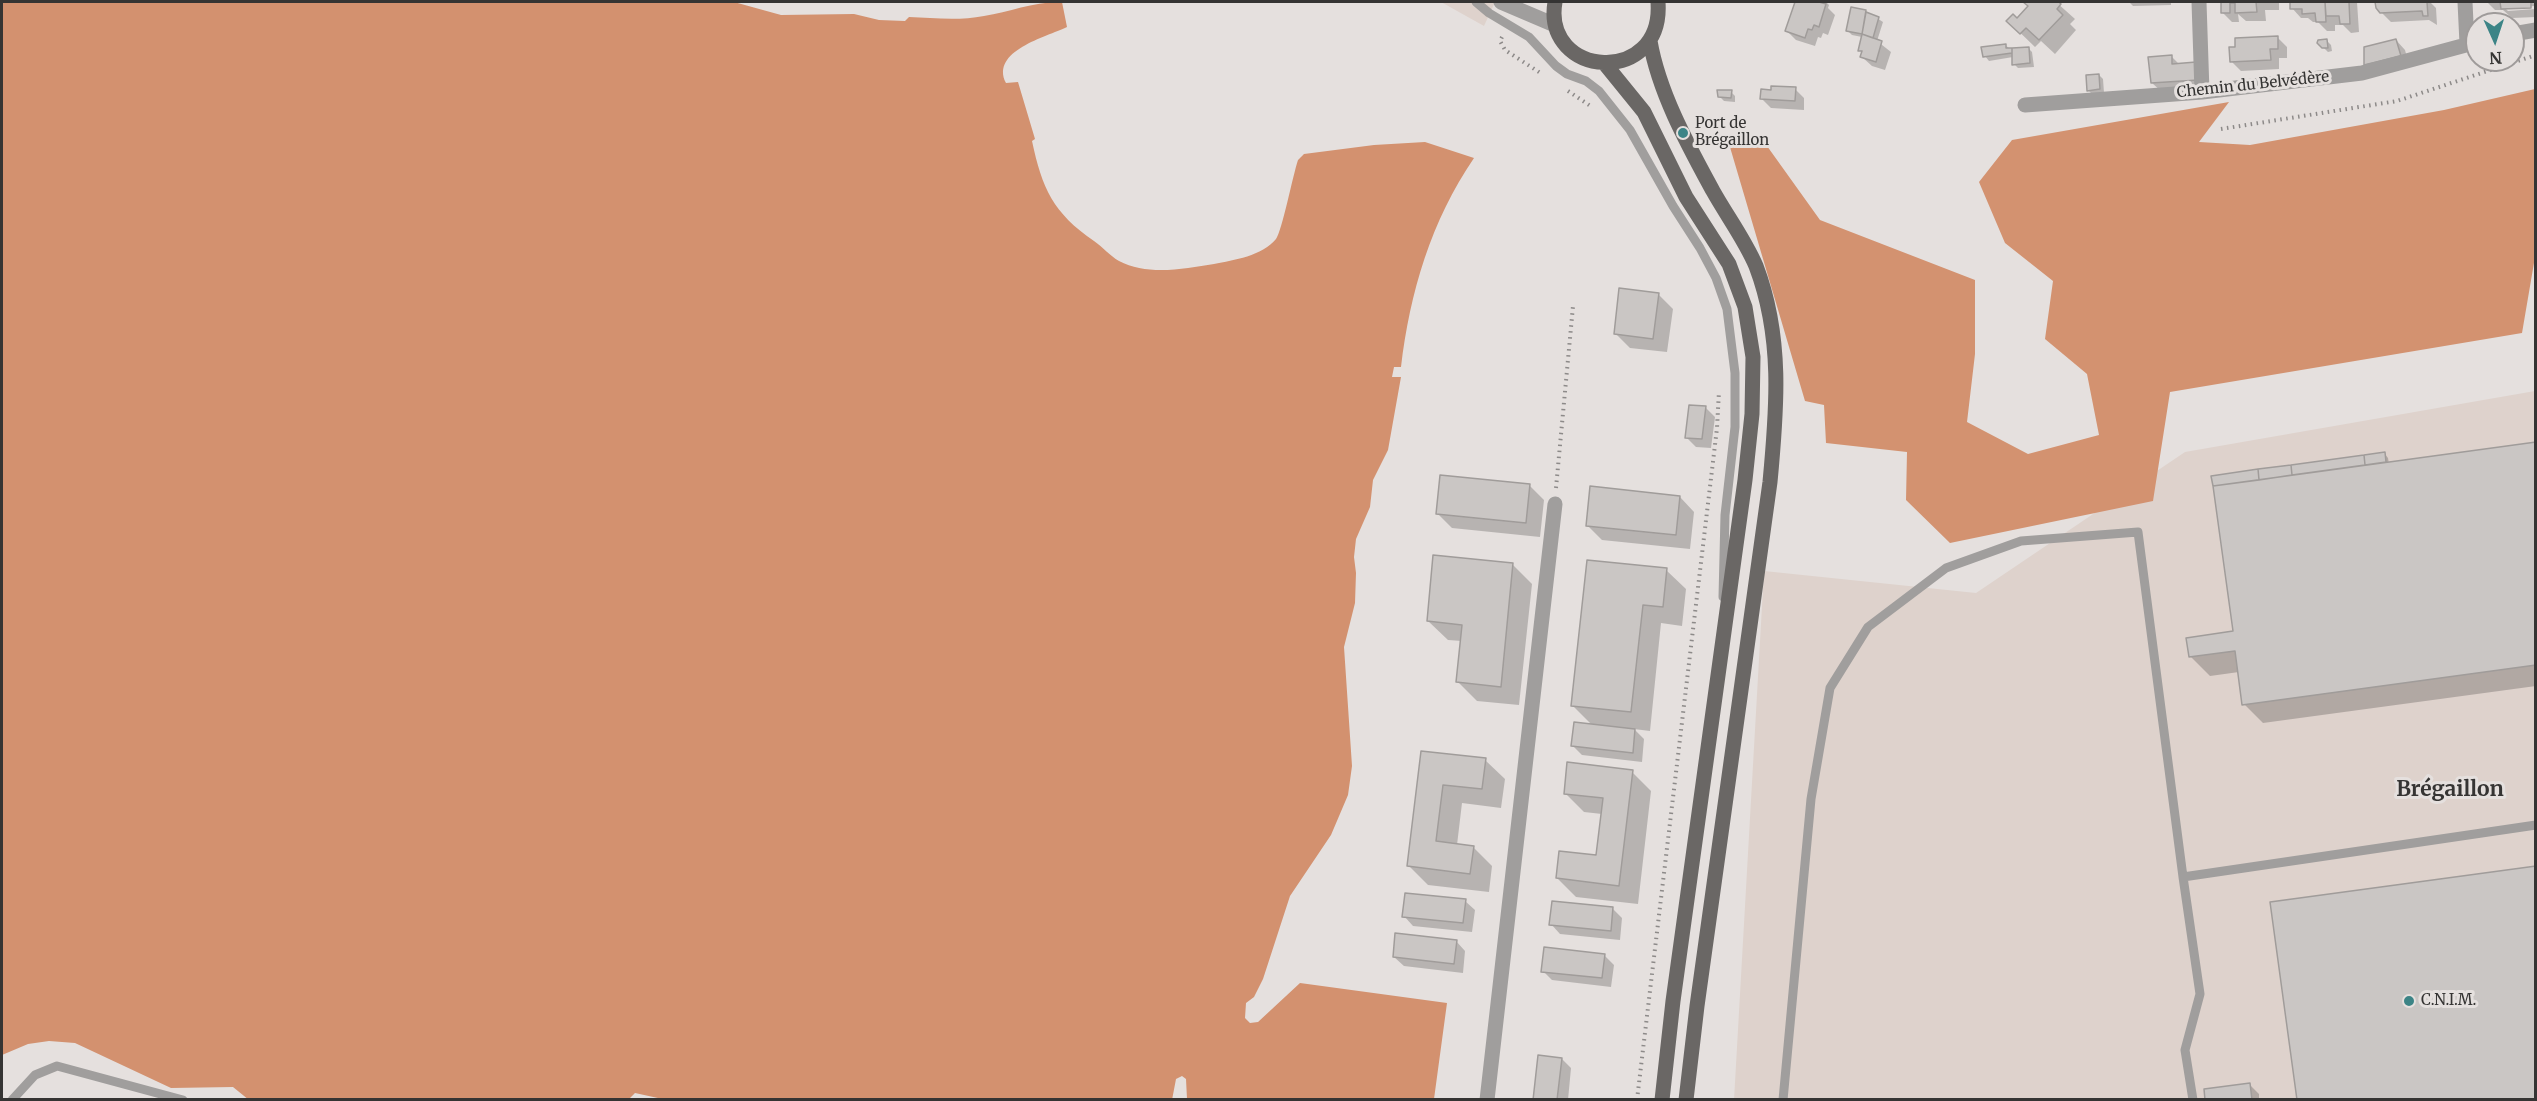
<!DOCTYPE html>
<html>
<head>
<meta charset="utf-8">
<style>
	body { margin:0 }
	#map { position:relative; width:2537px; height:1101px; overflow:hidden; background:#e5e0de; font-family:Merriweather,serif }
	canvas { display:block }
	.frame { position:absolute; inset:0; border:3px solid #353433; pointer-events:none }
	.north { position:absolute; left:2465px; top:12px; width:60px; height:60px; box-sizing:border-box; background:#e5e0de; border:2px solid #9f9b9a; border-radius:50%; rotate:177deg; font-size:16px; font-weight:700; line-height:24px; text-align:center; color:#353433 }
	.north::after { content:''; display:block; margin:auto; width:21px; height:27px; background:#3c8486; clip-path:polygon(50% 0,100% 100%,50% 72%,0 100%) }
</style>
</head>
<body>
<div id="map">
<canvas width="2537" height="1101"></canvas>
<div class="frame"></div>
<div class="north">N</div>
</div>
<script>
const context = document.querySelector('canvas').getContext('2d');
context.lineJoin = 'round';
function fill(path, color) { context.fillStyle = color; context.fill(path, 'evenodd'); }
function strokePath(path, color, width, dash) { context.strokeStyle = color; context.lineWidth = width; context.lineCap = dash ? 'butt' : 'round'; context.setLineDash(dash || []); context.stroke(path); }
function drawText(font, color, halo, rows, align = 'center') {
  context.font = font + ' Merriweather,serif'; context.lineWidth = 6; context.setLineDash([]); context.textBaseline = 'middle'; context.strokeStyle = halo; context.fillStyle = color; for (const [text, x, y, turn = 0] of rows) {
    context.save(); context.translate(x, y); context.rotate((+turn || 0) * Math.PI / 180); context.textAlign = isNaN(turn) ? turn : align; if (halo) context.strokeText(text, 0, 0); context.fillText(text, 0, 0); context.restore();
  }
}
const built = new Path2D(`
	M1441 2H1495L1484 26Z
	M2535 391V1099L1734 1100 1764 571 1976 593 2185 452Z`);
const forest = new Path2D(`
	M2535 89V257L2522 333 2170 392 2153 501 1950 543 1906 500 1907 452 1826 443 1824 405 1805 401 1727 137 1762 139 1820 220 1975 280V354L1967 422 2028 454 2099 435 2087 374 2045 339 2053 281 2005 243 1979 182 2012 140 2229 102 2199 142 2250 145 2444 110Z`);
const water = new Path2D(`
	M2 2H734L781 15 854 14 879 20 905 21 909 17C933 18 959 21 984 16 1010 12 1035 1 1062 2L1067 27C1046 37 990 51 1006 83L1018 82 1035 139 1032 141C1042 188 1053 213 1094 241 1103 247 1110 256 1119 261 1147 276 1184 269 1214 264 1234 260 1262 256 1276 239 1282 231 1293 175 1298 160L1304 154 1374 145 1425 142 1474 158C1431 221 1410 292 1401 367H1394L1392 377H1401L1388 450 1373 480 1370 507 1356 539 1354 557 1356 573 1355 603 1344 647 1352 766 1348 795 1331 835 1290 896 1263 979 1254 997 1246 1003 1245 1018 1250 1023 1258 1022 1300 983 1447 1003 1434 1099H1187L1186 1079 1182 1076 1176 1079 1172 1100H667L635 1093 628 1100H249L233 1087 171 1088 75 1043 49 1041 28 1044 2 1055Z`);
const shadow = new Path2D(`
	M1797 2 1808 5 1809 2H1826L1829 5 1828 8 1835 15 1828 35 1823 33 1821 38 1818 37 1815 46 1796 40 1787 31Z
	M2025 2H2056L2075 19 2070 24 2076 30 2055 54 2041 41 2035 47 2008 21 2017 20 2030 6Z
	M2129 2H2171V5L2133 6Z
	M2222 2H2279V10H2265L2266 21H2246L2238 14 2239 22H2232L2223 13Z
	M2291 2H2357L2359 32 2351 33 2343 25H2335V31H2327L2318 22H2313L2308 18H2301L2292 8Z
	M2377 2H2430L2436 8 2437 25 2429 20 2391 22 2377 8Z
	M2487 2H2532L2536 5V17L2512 18 2503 10H2495ZM2535 6V9L2508 11 2505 8Z
	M1866 11 1883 22 1877 41 1891 52 1885 70 1872 66 1862 57 1863 53 1860 50 1862 37 1852 35 1847 30Z
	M2277 37 2287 47V58H2279V69L2241 71 2231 61Z
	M2396 40 2405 50 2409 65 2365 48Z
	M2327 41 2331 45 2332 51 2328 52 2319 43Z
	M2005 45 2010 49 2028 48 2032 52 2034 67 2018 68 2014 64 2013 57 1989 61 1985 56Z
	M2171 56 2180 65 2206 89 2162 92 2152 83Z
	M2099 75 2103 79 2104 93 2092 94 2088 90Z
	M1795 89 1804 98V110L1771 108 1762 99Z
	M1731 92 1735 96V102L1724 101 1720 97Z
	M1658 294 1673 309 1667 352 1630 348 1616 334Z
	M1706 408 1715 417 1711 448 1696 447 1686 437Z
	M2536 444V686L2263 723 2244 704 2239 672 2210 676 2190 656 2234 633 2213 477 2384 453 2388 458 2389 464ZM2288 473H2292L2298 480 2296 482Z
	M1529 485 1544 500 1540 537 1452 528 1437 513Z
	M1680 497 1694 512 1690 549 1602 540 1587 525Z
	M1513 565 1532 584 1519 705 1477 701 1458 682 1462 641 1448 640 1428 621Z
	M1666 570 1686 589 1682 626 1661 623 1650 731 1634 729 1644 739 1642 762 1582 755 1573 746 1593 726 1572 705Z
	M1422 752 1485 760 1505 779 1501 808 1462 803 1457 845 1473 847 1492 866 1489 892 1428 885 1409 866Z
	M1632 772 1651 791 1638 904 1576 897 1557 878 1597 857 1602 814 1584 812 1565 793Z
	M1465 901 1475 910 1472 932 1413 926 1404 916Z
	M1613 909 1622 918 1620 940 1560 934 1551 924Z
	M1456 941 1465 951 1463 973 1404 966 1394 957Z
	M1604 955 1614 965 1611 987 1552 980 1543 971Z
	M1562 1059 1571 1068 1568 1100H1534Z
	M2249 1084 2259 1094V1100H2206Z`);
const building = new Path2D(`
	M1795 2H1819L1826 4 1819 27 1814 25 1812 30 1808 29 1805 38 1785 31Z
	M2023 2H2059L2061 4 2057 9 2063 15 2039 40 2026 28 2020 34 2006 21 2013 14 2017 18 2028 6Z
	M2221 2H2256L2257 12 2235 13V3H2230V13H2221Z
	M2290 2H2325L2326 22H2316L2315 13 2302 14V9H2290Z
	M2325 2H2349L2350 24H2340L2339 16H2326Z
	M2375 2H2427L2428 16H2423L2422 11 2380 13 2376 8Z
	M2500 2H2531V8L2501 9Z
	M1851 7 1866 10 1862 34 1846 31Z
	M1866 12 1879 17 1873 38 1862 34Z
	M1862 34 1882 41 1876 62 1860 57 1862 51H1858Z
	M2278 36V49H2270L2271 60 2230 62 2229 47H2235V38Z
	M2327 39 2328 48H2322L2317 43 2318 40Z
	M2396 39 2401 56 2364 65V47Z
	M2006 44V48H2012V53L1983 57 1981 47Z
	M2029 47 2030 63 2012 65V48Z
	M2172 55V64L2196 62 2198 80 2151 83 2148 57Z
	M2099 74 2100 89 2087 91 2086 75Z
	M1771 86 1796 87 1795 101 1760 99 1761 89 1771 90Z
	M1717 90H1732L1731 98 1718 97Z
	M1619 288 1659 293 1653 339 1614 334Z
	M1689 405 1706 406 1702 439 1685 438Z
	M2536 442V665L2242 705 2235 651 2189 657 2186 638 2233 631 2213 486Z
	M2385 452 2386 462 2365 465 2364 455Z
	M2364 455 2365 465 2292 475 2291 465Z
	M2291 465 2292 475 2259 480 2258 469Z
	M2258 469 2259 480 2213 486 2211 476Z
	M1440 475 1530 484 1526 523 1436 514Z
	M1590 486 1680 496 1676 535 1586 526Z
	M1433 555 1513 563 1501 687 1456 682 1462 625 1427 621Z
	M1587 560 1667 568 1663 607 1643 605 1631 712 1571 706Z
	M1574 722 1635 729 1633 753 1571 746Z
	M1421 751 1486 758 1482 789 1443 785 1436 841 1474 846 1470 874 1407 866Z
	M1567 762 1633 770 1619 886 1556 878 1559 851 1596 855 1603 798 1564 794Z
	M2536 866V1100H2297L2270 902Z
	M1405 893 1466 899 1463 923 1402 917Z
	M1552 901 1613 907 1611 931 1549 925Z
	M1395 933 1457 940 1454 964 1393 957Z
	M1544 947 1605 954 1602 978 1541 972Z
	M1538 1055 1562 1058 1557 1100H1533Z
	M2250 1083 2252 1100H2205L2204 1089Z`);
const path = new Path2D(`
	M1502 37 1500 41 1505 50 1542 74
	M1568 91 1592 107
	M2221 129 2397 101 2536 55
	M1556 488 1573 306
	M1637 1100 1717 428 1719 391`);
const service = new Path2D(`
	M1476 2 1489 13 1529 37 1556 66 1567 74 1586 81 1599 91 1630 130 1673 206 1700 248 1716 278 1727 309 1735 373V427L1725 515 1723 597
	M12 1100 35 1075 57 1066 183 1100
	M1783 1100 1811 799 1830 688 1868 627 1946 568 2021 541 2138 532 2183 877
	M2193 1100 2185 1050 2200 994 2183 877 2536 825`);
const minor = new Path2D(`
	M1501 2 1555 25
	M2199 2 2202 92
	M2465 2 2467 44
	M2513 34 2536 30
	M2025 105 2202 92 2362 73 2477 42
	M1487 1100 1555 504`);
const primary = new Path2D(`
	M1555 2C1542 78 1664 87 1658 2
	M1650 41C1659 93 1688 145 1713 191 1727 216 1745 240 1756 266 1783 337 1777 408 1770 482L1697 1006 1686 1100
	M1605 64 1644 112 1686 197 1729 264 1745 307 1753 357 1752 414 1745 480 1673 1001 1662 1100`);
const markers = [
	[1683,133,6,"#3c8486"],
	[2409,1001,6,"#3c8486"]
];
const streetNames = [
	["Chemin du Belvédère",2253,85,-6]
];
const poiNames = [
	["Port de",1695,124],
	["Brégaillon",1695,141],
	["C.N.I.M.",2421,1001]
];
const districtNames = [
	["Brégaillon",2450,790]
];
fill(built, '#ded2cc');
fill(forest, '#d39270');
fill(water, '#d3916f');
fill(shadow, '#0003');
fill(building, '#cac6c4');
strokePath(building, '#a09c9a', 1.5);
strokePath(path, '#8d8a89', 4, [1.5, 4.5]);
strokePath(service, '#a09e9d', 9);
strokePath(minor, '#a09e9d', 15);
strokePath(primary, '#6a6765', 15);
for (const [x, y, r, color] of markers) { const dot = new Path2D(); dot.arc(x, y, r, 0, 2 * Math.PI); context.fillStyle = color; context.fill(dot); strokePath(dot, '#e5e0de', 2); }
drawText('15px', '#353433', '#e5e0de', streetNames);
drawText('15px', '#353433', '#e5e0de', poiNames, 'left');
drawText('bold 21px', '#353433', '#e5e0de', districtNames);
</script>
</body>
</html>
